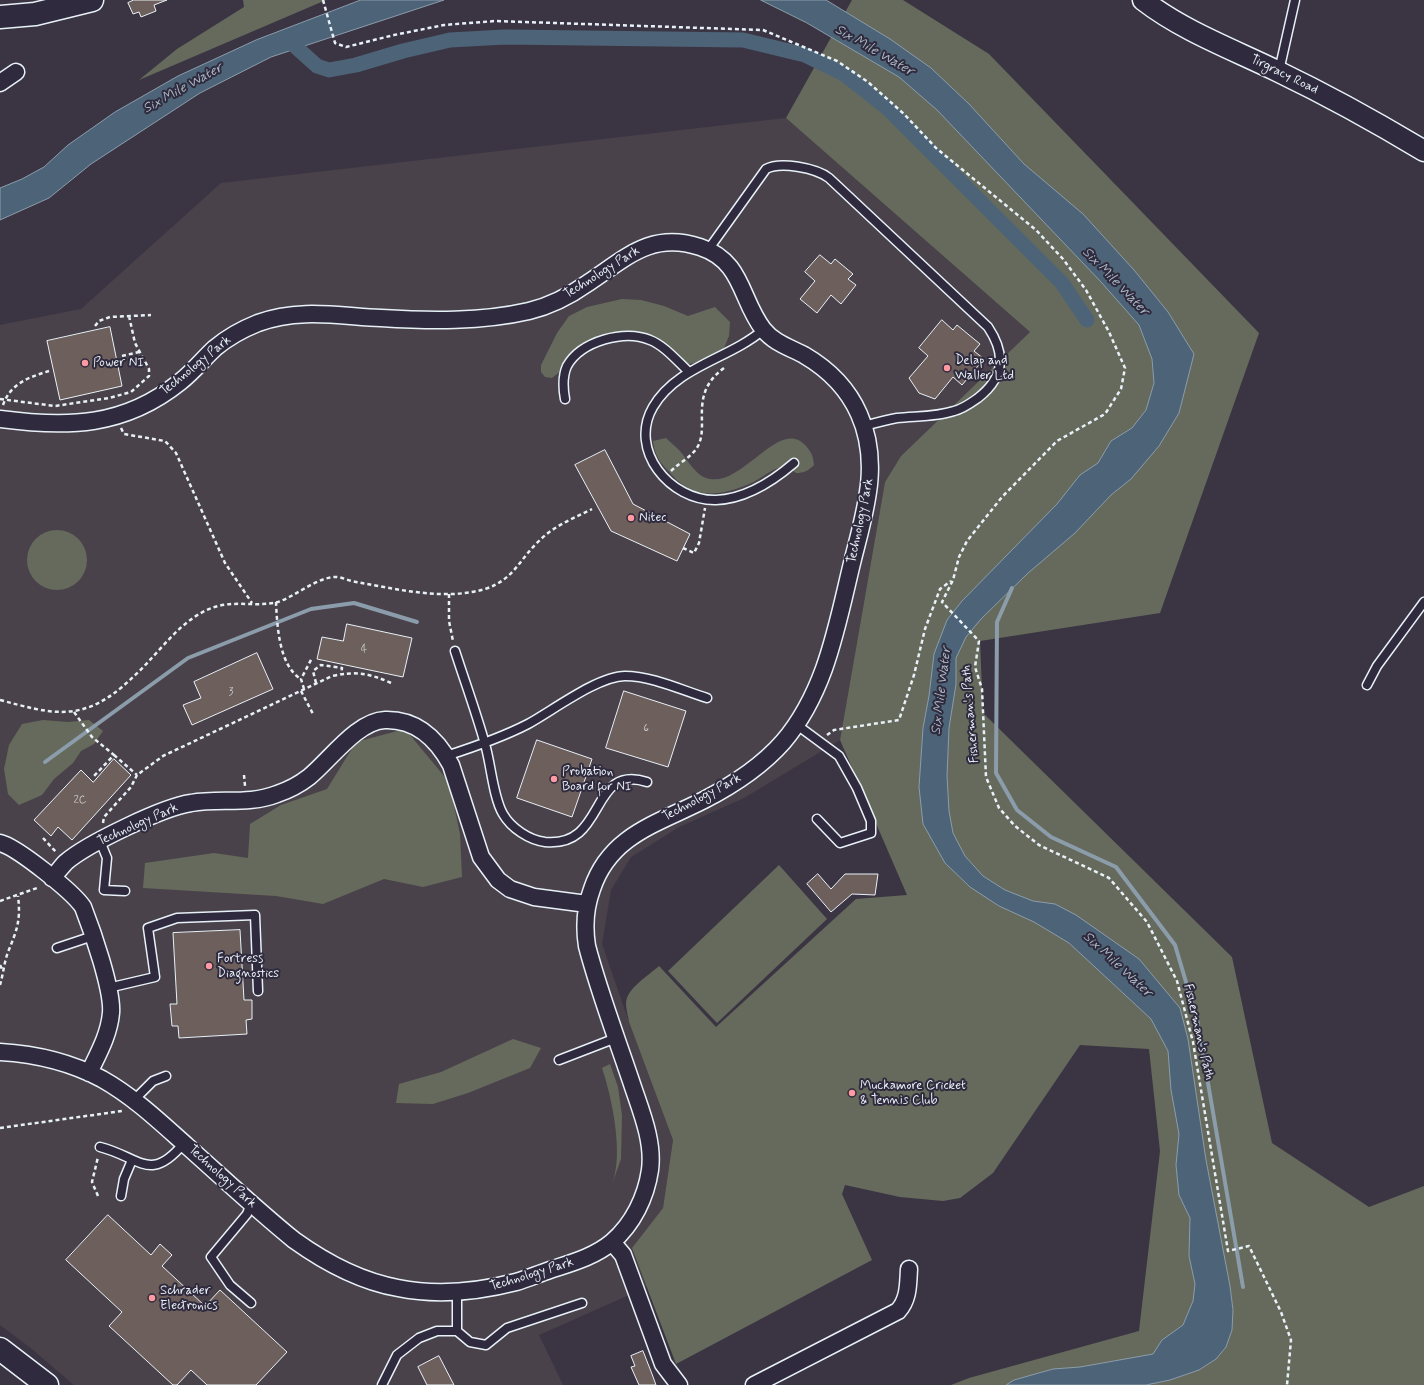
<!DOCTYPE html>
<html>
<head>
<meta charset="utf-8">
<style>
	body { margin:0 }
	canvas { display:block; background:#3b3543 }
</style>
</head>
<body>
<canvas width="1424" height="1385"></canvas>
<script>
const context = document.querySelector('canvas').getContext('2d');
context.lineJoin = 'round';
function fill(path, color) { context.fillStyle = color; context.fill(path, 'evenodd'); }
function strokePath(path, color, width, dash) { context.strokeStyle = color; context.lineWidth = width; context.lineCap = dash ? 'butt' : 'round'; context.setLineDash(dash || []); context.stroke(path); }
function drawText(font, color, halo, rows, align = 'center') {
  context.font = font + ' Mynerve,sans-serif'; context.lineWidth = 4; context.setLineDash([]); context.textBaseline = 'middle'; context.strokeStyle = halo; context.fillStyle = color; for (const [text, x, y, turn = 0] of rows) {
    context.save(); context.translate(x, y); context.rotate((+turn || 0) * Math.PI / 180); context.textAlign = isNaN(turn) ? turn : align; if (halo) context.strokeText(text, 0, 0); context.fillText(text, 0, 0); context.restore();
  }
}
const built = new Path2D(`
	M786 118 1030 332 901 456 885 482 840 740 744 798 679 827 631 857 611 890 602 944 629 1022 673 1140 663 1208 632 1248 647 1287 539 1335 563 1385H74L32 1349 0 1325V325L81 309 221 183Z`);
const green = new Path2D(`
	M243 0H326L139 80 177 49 244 7Z
	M852 0H903L989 54 1259 333 1160 613 980 641 983 713 1232 957 1272 1143 1369 1207 1424 1186V1385H951L969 1378 1139 1331 1160 1151 1149 1049 1080 1045 993 1173 960 1198 943 1201 900 1197 845 1185 842 1194 872 1260 676 1364 632 1248 663 1208 673 1140 629 1022C628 1016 626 1009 626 1003 627 988 648 976 659 966L716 1027 856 899 907 895 840 740 885 482 901 456 1030 332 786 118Z
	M622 299 641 300 664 306 688 316 715 307 730 322 729 336 722 353 705 361 684 365 654 345 623 338 594 345 552 378 545 377 541 372V365L557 333 569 316 587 307Z
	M666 438C670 442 675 446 679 450 688 460 696 477 710 479 744 485 780 416 806 446 812 453 813 456 814 465 808 471 804 473 796 473L787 466C768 469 764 478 749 484 721 496 694 500 672 475 661 463 655 458 653 441Z
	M27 560a30 30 0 1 1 60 0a30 30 0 1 1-60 0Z
	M43 720 68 722 89 720 103 731 94 744 81 751 73 763 54 779 42 795 19 805 8 794 4 769 9 745 22 724Z
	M405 729 449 782 460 834 462 877 423 887 384 879 323 904 276 896 143 888 145 863 214 853 248 858 250 824 281 805 327 789 356 742Z
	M779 865 827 919 717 1023 668 971Z
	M513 1039 541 1048 530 1068 468 1093 433 1104 396 1103 399 1084 441 1072Z
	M610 1064 618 1087 622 1115 621 1159 612 1184C624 1154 612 1098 602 1068Z`);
const water = new Path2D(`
	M361 0H444L271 57 200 93 91 164 49 198 0 220V188L22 179 44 167 68 145 115 112 178 76 256 40Z
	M761 0H826L890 39 931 68 969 104 1024 164 1083 214 1134 270 1168 312 1194 354 1179 413 1159 446 1131 479 1111 495 1075 533 1027 574 981 619 966 637 956 658V684L949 728 947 776 949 811 953 833 965 856 983 876 1005 890 1033 901 1055 904 1076 915 1139 959 1180 1008 1188 1039 1206 1160 1230 1286 1233 1310 1232 1330 1226 1347 1216 1359 1199 1370 1170 1380 1146 1385H1006L1014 1380 1053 1369 1080 1367 1153 1354 1162 1340 1183 1325 1193 1301 1195 1284 1189 1256 1190 1218 1179 1195 1176 1165 1179 1134 1171 1090 1168 1051 1151 1019 1069 943 1034 922 999 906 970 887 945 863 923 824 919 787 923 728 929 696 934 654 947 620 962 601 1057 504 1080 475 1098 463 1111 441 1132 428 1146 410 1154 383 1152 359 1139 325 1102 283 937 110 899 77 807 23Z`);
const stream = new Path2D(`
	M1012 588 997 622 996 773 1017 810 1051 837 1116 867 1175 945 1197 1019 1243 1287
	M45 762 188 658 311 609 354 603 417 622`);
const canal = new Path2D(`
	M287 39 317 66 329 70 356 65 403 51 450 40 505 37 743 40 805 55 844 74 886 107 1062 283 1087 320`);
const building = new Path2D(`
	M134 0H167L154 5 156 11 141 17 139 12 133 14 128 3Z
	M820 255 831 264 835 259 853 274 848 279 856 285 841 304 831 295 817 313 800 299 815 281 805 272Z
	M942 320 953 330 957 325 980 344 974 351 984 359 962 385 953 377 935 399 919 393 909 378 928 356 919 348Z
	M110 327 122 386 60 400 47 341Z
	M605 450 633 504 690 534 677 561 611 531 575 465Z
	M347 624 412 638 403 677 317 659 322 637 343 641Z
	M257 653 273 689 192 725 183 705 201 698 194 682Z
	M624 691 686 711 668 767 606 748Z
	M537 740 592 759 572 817 517 798Z
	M114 759 131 775 72 840 58 827 51 836 34 820 81 770 93 782Z
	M818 874 831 889 845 874H878L875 895 852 894 831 912 807 884Z
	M240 930 244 1000H252V1019L246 1020 247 1034 179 1038 178 1026H172L170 1004H177L173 933Z
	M108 1215 151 1255 160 1244 172 1255 162 1266 205 1306 220 1290 287 1352 256 1385H207L191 1370 177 1385H173L109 1326 122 1312 66 1260Z
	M643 1351 652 1374 656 1385H639L631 1367 635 1366 631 1356Z
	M439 1356 454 1385H427L418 1367Z`);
const path = new Path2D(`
	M323 0 335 43 346 47 394 35 444 25 495 21 763 30 837 61 868 82 904 114 936 148 1036 230 1063 259 1086 290 1109 332 1125 368 1121 389 1105 414 1057 441 1002 497 967 541 959 557 953 580 942 602 979 641 975 667 982 689 986 777 999 808 1015 826 1039 845 1109 878 1147 922 1177 981 1193 1042 1228 1251 1249 1246 1281 1312 1291 1340 1287 1385
	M95 326 99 321 110 317 151 315
	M122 356 139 352
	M0 399 55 406 109 398 131 392 149 376V369L135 343 129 316
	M3 405C10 384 29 377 49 371
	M121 428 124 434 165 441 176 453 225 563 252 603
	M671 471C680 462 692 457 698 446 702 438 702 430 702 422 701 398 704 383 724 368
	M683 548 694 553 699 543 705 508
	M449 594V621L453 641
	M276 602C277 625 279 666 301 679
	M316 683 313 671 321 665 342 668 341 674
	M304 689 301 679 312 658
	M301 691 313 714
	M0 700C49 713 79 723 122 687 131 679 140 671 148 662 168 641 188 614 218 606 237 601 259 607 278 602 296 596 317 577 336 577 342 577 349 581 356 582 397 589 444 601 485 589 514 580 520 558 540 540 554 526 574 518 592 509
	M74 712 92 737 114 755 94 776
	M827 735 834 730 899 720 914 675 925 629 940 589 951 581
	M114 755 137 775
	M244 775 245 786
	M103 823 104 817 131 787 137 775 163 756 332 676C355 671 369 673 391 683
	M43 838 56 852
	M0 901 37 888
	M0 965 3 971
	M0 985C3 975 4 963 8 952 17 930 21 920 18 896
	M0 1128 122 1111 124 1109
	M98 1196 92 1182 98 1157`);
const service = new Path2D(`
	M1279 71 1295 0
	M708 250 766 169C780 161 816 168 829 178L988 327C1006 354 1005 377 978 398 971 403 963 409 954 411 936 417 916 416 897 418 886 420 875 423 864 426
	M763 330C729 359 677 366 653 407 628 450 670 501 716 500 745 499 773 481 794 463
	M565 399C563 388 562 377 567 366 581 341 625 329 650 340 665 346 677 361 689 372
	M455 651C465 682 476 712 485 744 491 764 493 797 503 814 511 828 529 840 545 842 608 848 588 763 647 782
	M1367 685 1377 666 1424 602
	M797 725 839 756 857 788 871 821V833L840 843 817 819
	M446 756C474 747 501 738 528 724 552 711 598 676 625 676 652 676 681 690 707 698
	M100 841 107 858 104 890 125 891
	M57 948 93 936
	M108 988 155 977 148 928 177 918 255 915 258 991
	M559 1060 616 1038
	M134 1100 153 1081 166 1076
	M100 1147C140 1157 150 1184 184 1143
	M121 1196 124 1179 132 1160
	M251 1203 247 1214 211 1257 230 1285 251 1303
	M457 1292V1331L470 1342 486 1345 507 1328 582 1303
	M382 1385 397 1355 419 1338 437 1331H457`);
const minor = new Path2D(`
	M0 83 16 72
	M0 419C67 428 124 427 180 382 193 372 203 359 215 348 228 337 243 329 258 323 299 308 338 316 381 318 429 321 481 322 529 311 550 306 571 295 588 283 626 258 651 231 700 247 743 261 740 299 763 329 774 343 789 347 804 355 828 369 848 389 859 414 881 463 865 511 853 559 837 624 827 690 783 742 761 767 733 785 704 800 657 824 610 835 592 889 585 908 584 927 587 946 599 992 616 1036 631 1081 640 1109 654 1140 650 1170 646 1197 633 1224 612 1242 594 1257 571 1263 550 1270 538 1274 527 1279 516 1282 477 1292 437 1296 398 1288 359 1281 326 1263 294 1240 257 1210 223 1178 187 1146 160 1122 134 1097 102 1079 70 1062 35 1054 0 1052
	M0 843C17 847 73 892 83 907 92 930 113 990 111 1013 109 1035 98 1054 89 1073
	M52 878C57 873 61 867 66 862 87 844 163 807 191 803 220 798 249 805 277 794 289 790 300 784 309 777 330 760 357 721 385 720 417 719 437 739 451 765L481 857 498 880 510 889 534 897 587 904
	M612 1242 623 1255 663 1364 679 1385
	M754 1385 898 1311C909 1299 908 1284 909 1269`);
const tertiary = new Path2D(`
	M1143 0C1183 31 1232 49 1277 71 1327 95 1376 122 1424 151`);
const trunk = new Path2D(`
	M0 17 35 14 92 0
	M0 1349 47 1385`);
const markers = [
	[85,363,4,"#ff9aa2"],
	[947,368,4,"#ff9aa2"],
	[631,518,4,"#ff9aa2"],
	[554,779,4,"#ff9aa2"],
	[209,966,4,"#ff9aa2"],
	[852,1093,4,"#ff9aa2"],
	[152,1298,4,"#ff9aa2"]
];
const numberNames = [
	["4",364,650],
	["3",231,693],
	["6",646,729],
	["2C",80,801]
];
const streetNames = [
	["Tirgracy Road",1284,75,26],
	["Technology Park",602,273,-32],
	["Technology Park",196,366,-39],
	["Technology Park",861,521,-78],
	["Fisherman's Path",971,714,-95],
	["Technology Park",702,798,-28],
	["Technology Park",138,825,-24],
	["Fisherman's Path",1198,1032,77],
	["Technology Park",222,1177,42],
	["Technology Park",532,1275,-17]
];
const poiNames = [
	["Delap and",955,361],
	["Waller Ltd",955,376],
	["Power NI",93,363],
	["Nitec",639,518],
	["Probation",562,772],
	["Board for NI",562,787],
	["Fortress",217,959],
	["Diagnostics",217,974],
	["Muckamore Cricket",860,1086],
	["& Tennis Club",860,1101],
	["Schrader",160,1291],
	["Electronics",160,1306]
];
const waterNames = [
	["Six Mile Water",874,51,30],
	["Six Mile Water",183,89,-29],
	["Six Mile Water",1115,282,46],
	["Six Mile Water",942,691,-83],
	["Six Mile Water",1117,965,43]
];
fill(built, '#4a424a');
fill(green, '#666a5c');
fill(water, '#4d6478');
strokePath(water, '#8b9cab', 1);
strokePath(stream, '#8b9cab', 4);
strokePath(canal, '#4d6478', 15);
fill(building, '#6d5f5b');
strokePath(building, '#e8f1f8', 1);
strokePath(service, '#e8f1f8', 11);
strokePath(minor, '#e8f1f8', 19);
strokePath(tertiary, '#e8f1f8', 23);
strokePath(trunk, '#e8f1f8', 25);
strokePath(path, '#e8f1f8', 2.5, [4, 3]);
strokePath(service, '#2f2a3d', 8);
strokePath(minor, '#2f2a3d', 16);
strokePath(tertiary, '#2f2a3d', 20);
strokePath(trunk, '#2f2a3d', 22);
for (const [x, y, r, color] of markers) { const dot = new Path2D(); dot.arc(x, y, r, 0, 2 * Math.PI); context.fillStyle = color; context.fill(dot); strokePath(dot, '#2f2a3d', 1.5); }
drawText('11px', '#c9ccd1', null, numberNames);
drawText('13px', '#e8f1f8', '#2f2a3d', streetNames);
drawText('13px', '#e8f1f8', '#2f2a3d', poiNames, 'left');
drawText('italic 14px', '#aab9c5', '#2f2a3d', waterNames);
</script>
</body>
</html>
